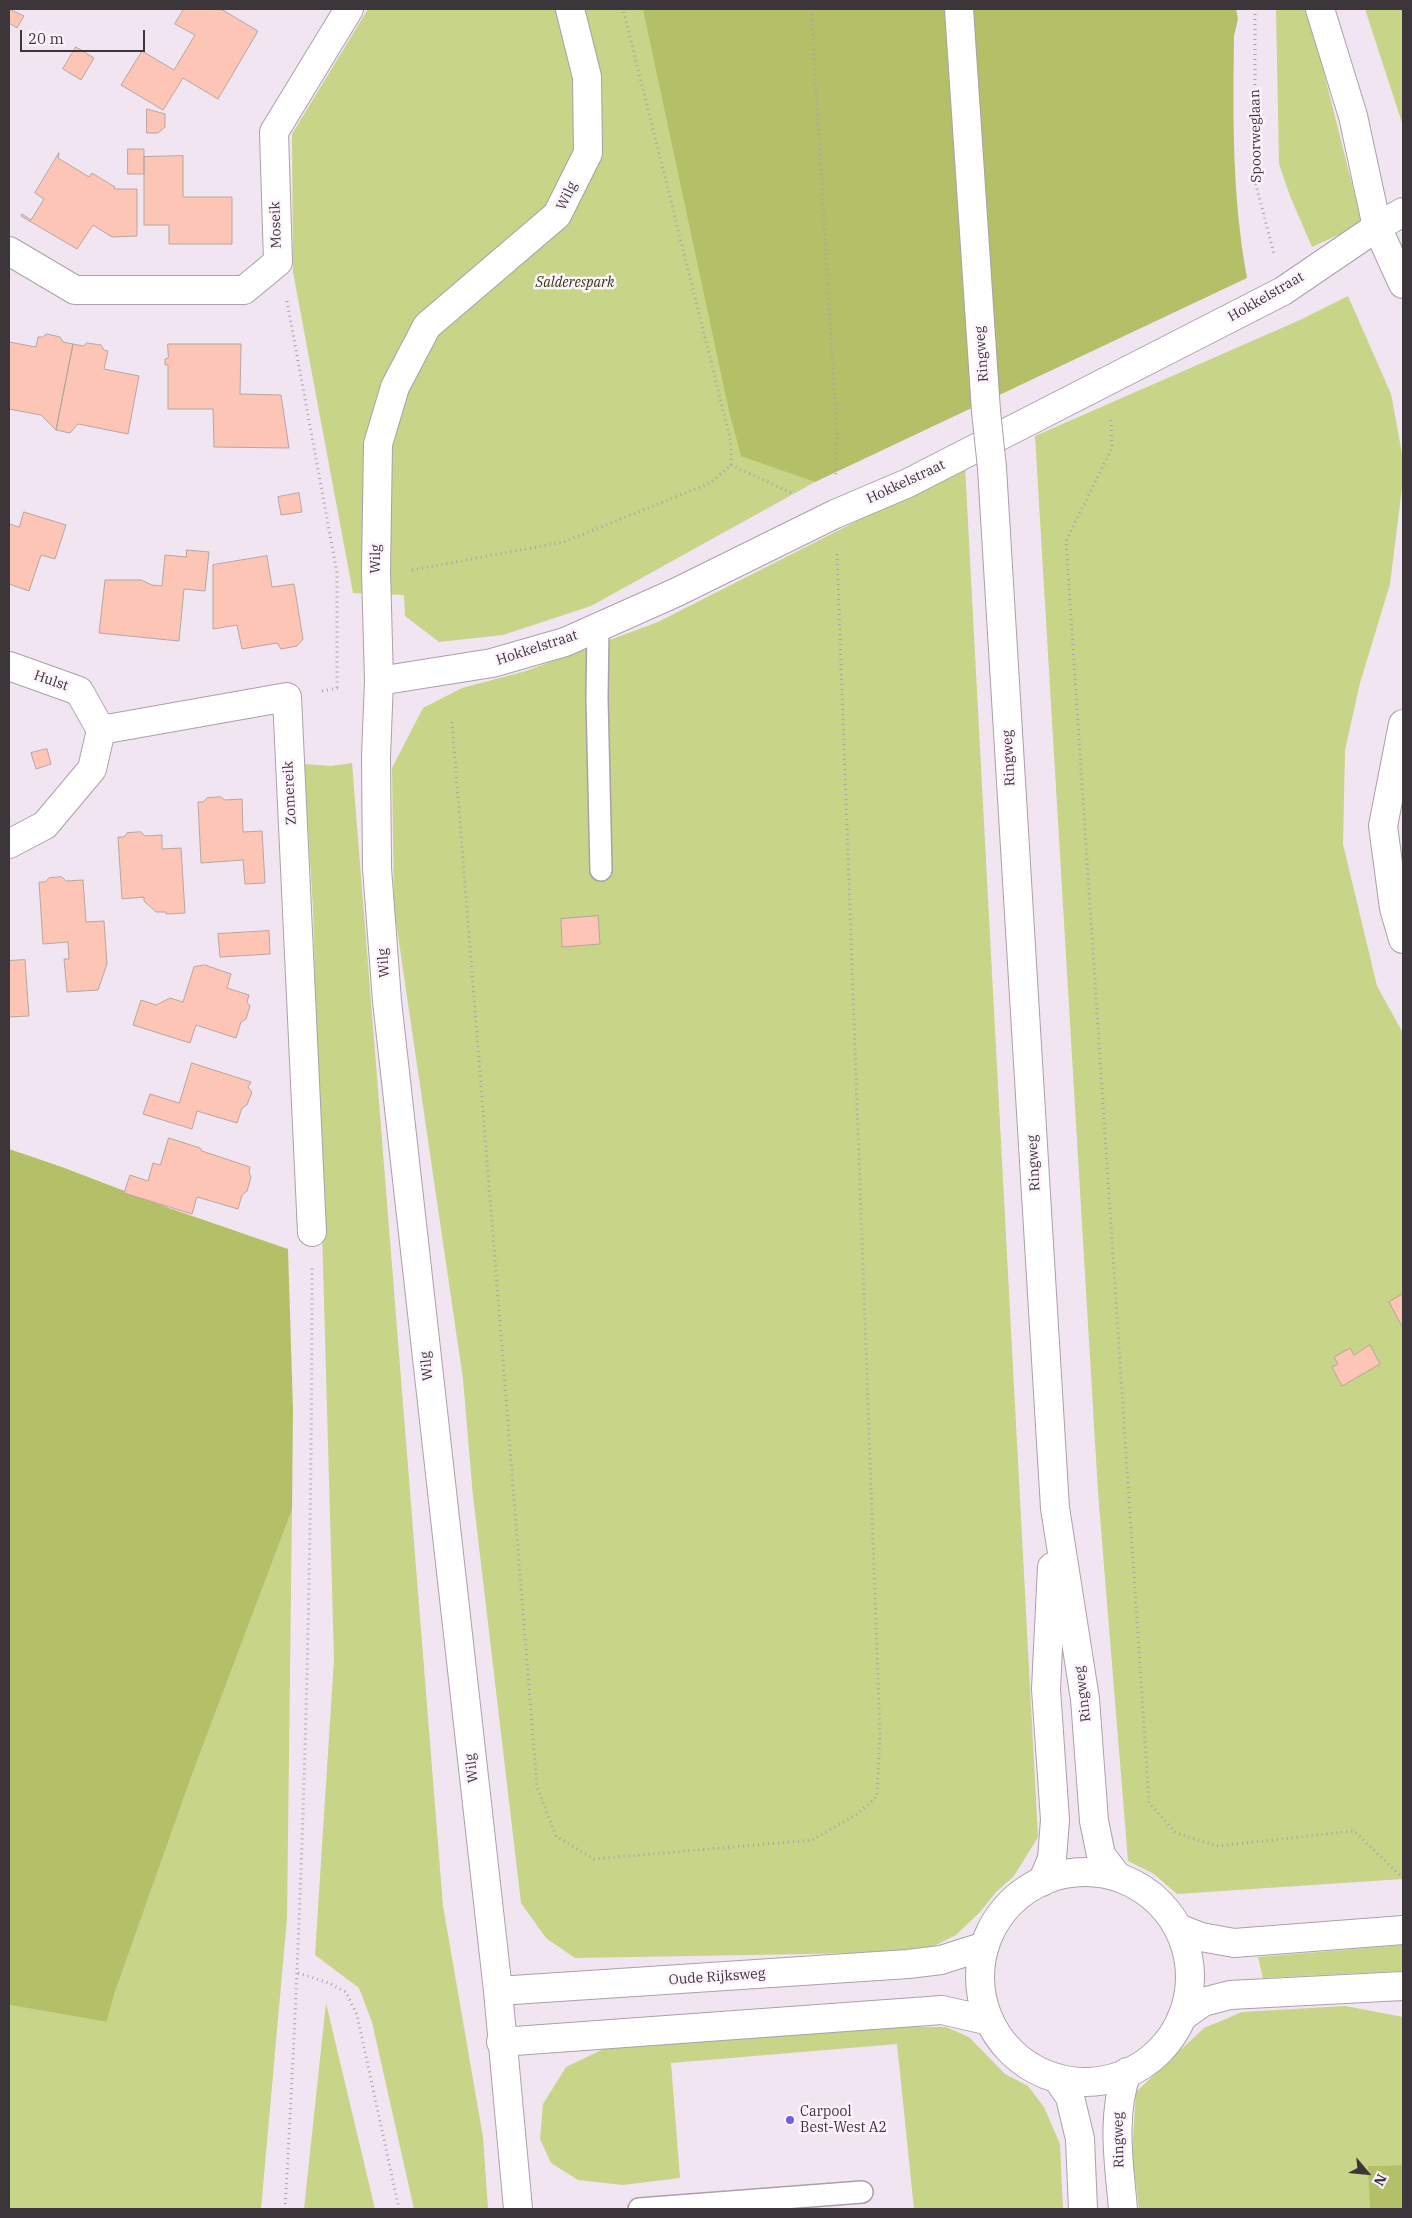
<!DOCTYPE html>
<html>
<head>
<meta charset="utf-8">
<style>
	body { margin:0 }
	#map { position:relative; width:1412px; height:2218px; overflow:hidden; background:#f2e5f2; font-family:"IBM Plex Serif",serif }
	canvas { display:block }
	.frame { position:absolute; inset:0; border:10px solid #3c363b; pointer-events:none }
	.north { position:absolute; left:1342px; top:2148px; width:50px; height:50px; -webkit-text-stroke:4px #fef3fd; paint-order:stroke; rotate:118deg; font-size:14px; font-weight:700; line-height:20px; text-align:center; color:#3c363b }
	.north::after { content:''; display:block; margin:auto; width:18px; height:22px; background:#3c363b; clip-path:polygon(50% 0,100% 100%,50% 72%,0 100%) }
	.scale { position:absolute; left:20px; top:30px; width:125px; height:22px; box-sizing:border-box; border:2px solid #3c363b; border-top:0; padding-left:6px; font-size:15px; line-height:18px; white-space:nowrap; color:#3c363b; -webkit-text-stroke:4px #fef3fd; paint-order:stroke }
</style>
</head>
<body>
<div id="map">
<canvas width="1412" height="2218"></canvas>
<div class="frame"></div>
<div class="north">N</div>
<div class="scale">20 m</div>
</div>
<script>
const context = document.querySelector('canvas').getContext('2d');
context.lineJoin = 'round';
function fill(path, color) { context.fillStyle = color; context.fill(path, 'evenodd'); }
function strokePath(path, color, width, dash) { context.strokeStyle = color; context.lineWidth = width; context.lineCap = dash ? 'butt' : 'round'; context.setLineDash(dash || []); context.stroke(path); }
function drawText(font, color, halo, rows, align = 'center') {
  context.font = font + ' "IBM Plex Serif",serif'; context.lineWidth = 5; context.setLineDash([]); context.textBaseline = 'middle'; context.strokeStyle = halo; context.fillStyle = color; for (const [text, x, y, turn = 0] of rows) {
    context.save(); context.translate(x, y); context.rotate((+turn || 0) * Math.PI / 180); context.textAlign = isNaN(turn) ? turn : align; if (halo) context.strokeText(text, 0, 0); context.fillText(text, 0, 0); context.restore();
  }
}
const green = new Path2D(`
	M368 9H898L802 477 815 482 591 606 503 635 439 642 405 616 404 595 353 593 293 272 292 134Z
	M1276 9H1308L1362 224 1312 247 1290 196 1279 164Z
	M1365 9H1403V126Z
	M1348 296 1391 394 1403 459V480L1390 584 1360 683 1345 750 1343 844 1377 986 1403 1033V1879L1177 1894 1154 1874 1128 1861 1098 1492 1035 436 1300 320Z
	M965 466 1038 1837 1014 1876 996 1892 980 1912 956 1935 922 1952 575 1958 546 1938 521 1903 473 1496 463 1379 394 908 392 768 423 708 462 688 526 671 658 622Z
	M352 763 443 1906 483 2137 488 2209H414L372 2022 359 1988 315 1955 334 1659 313 908 304 764 331 766Z
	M292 1510 287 1918 261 2209H9V2005L107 2022 114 1995 193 1772Z
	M1403 1945V1971L1263 1978 1258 1957Z
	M326 2003 375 2209H304Z
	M1345 2006 1403 2017V2165L1369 2166 1370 2209H1139L1132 2154 1136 2092 1204 2028 1242 2012Z
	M895 2027H946L969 2037 1005 2074 1028 2086 1044 2107 1060 2144 1063 2209H914L897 2044 671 2063 680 2178 623 2185 578 2180 551 2163 540 2139 543 2104 566 2067 612 2045Z`);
const forest = new Path2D(`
	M643 9H1236L1238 19 1234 36C1233 120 1232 195 1247 278L815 482 741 456 729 411Z
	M9 1149 62 1167 169 1208 288 1249 293 1410 292 1510 193 1772 114 1995 107 2022 9 2005Z
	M1403 2165V2209H1370L1368 2166Z`);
const building = new Path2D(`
	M9 9 24 16 17 28 9 23Z
	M184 9H221L258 31 218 99 183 78 163 110 121 85 142 51 174 70 195 35 175 24Z
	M76 47 94 58 81 80 63 69Z
	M147 109 165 114V127L158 133H147Z
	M128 149H144V174H128Z
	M59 153 58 158 89 177 92 173 115 187 114 189H137V236L112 237 93 225 77 249 21 216 22 214 31 220 44 199 35 193Z
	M183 156V197H232V244H169V225H144V157Z
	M47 334 60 337 63 342 73 344 56 430 41 415 9 409V342L36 347 38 337H42Z
	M87 343 101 345 104 350 108 351 104 369 139 376 128 434 78 424 70 433 56 430 73 344 83 346Z
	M168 344H241L240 394 281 395 289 448 214 447 213 409H168V365H165V359L168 358Z
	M299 493 302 512 281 515 278 497Z
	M24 512 66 525 55 559 41 555 29 591 9 584V524L19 527Z
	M187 550 209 552 205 591 184 589 179 641 99 633 105 580H141L152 585 162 586 165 555 186 557Z
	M267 556 272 587 294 584 303 639 297 646 281 649 277 643 242 649 237 625 213 629V565Z
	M47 749 51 764 36 769 31 753Z
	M221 797 225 800 242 799 243 832 262 831 265 883 245 884 243 860 201 863 198 802H203L207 798Z
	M141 832 145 836 162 835V849L181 848 185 913 166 914V912H156L144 901V897L122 899 118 837H124L127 833Z
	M62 877 66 881 83 880 86 922 104 921 107 964 98 990 67 992 64 959H69L68 942 43 944 39 882H45L49 878Z
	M598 916 600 944 562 947 561 919Z
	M269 931 270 954 220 957 218 934Z
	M25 960 29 1016 9 1017V961Z
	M205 965 231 974 227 988 249 995 247 1002 250 1006 246 1019 241 1022 236 1038 196 1025 190 1043 133 1025 141 1000 156 1005 170 998 183 1002 194 967Z
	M192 1063 251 1082 248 1087 252 1092 247 1105 242 1108 237 1123 197 1111 192 1129 143 1114 150 1094 179 1103Z
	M169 1138 200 1148 202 1151 250 1167 249 1173 251 1177 247 1191 242 1195 238 1209 197 1197 192 1214 124 1193 130 1175 148 1181 153 1163 160 1165Z
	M1403 1294V1328L1389 1302Z
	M1370 1345 1380 1364 1342 1386 1332 1367 1338 1364 1334 1357 1350 1348 1354 1355Z`);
const path = new Path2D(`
	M811 9 837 435 836 475
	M1255 9V181L1274 254
	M287 301 337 573V688
	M1111 420 1112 448 1066 541 1149 1803 1176 1833 1217 1846 1354 1831 1403 1878
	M731 465 794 494
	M412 570 564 542 710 483 731 465V442L623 9
	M322 691 338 688
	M452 722 537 1787 556 1836 594 1859 812 1840 859 1813 877 1796 880 1734 837 554
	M298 1973 329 1983 346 1992 357 2015 399 2209
	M285 2209C303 1896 312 1582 312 1268`);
const lane = new Path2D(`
	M598 627 597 698 601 870
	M639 2209 862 2192`);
const street = new Path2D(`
	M1320 9 1353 116 1377 227 1403 284
	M9 251 75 290H244L278 262 274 132 349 9
	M9 666 79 691 101 730
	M379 681 492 663 565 642 677 592 835 514 908 483 1283 291 1377 227 1403 212
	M1403 724 1383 826 1394 908 1403 939
	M101 730 287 697 312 1232
	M9 844 45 825 92 769 101 730`);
const secondary = new Path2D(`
	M959 9 986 411
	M992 468 1055 1508 1085 1699 1094 1821 1101 1855 1117 1876
	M980 1977a105 105 0 1 1 210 0a105 105 0 1 1-210 0Z
	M1042 1882 1052 1859 1055 1820 1046 1689 1052 1567
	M498 1991 908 1964 941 1960 985 1946
	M501 2042 942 2010 990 2021
	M1057 2078 1070 2097 1080 2139 1083 2209
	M518 2209 498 1991 387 1001 377 868 376 757 379 681 376 571 378 444 395 387 427 326 557 215 588 153 587 77 570 9
	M1123 2209C1119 2163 1111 2116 1127 2072`);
const highway = new Path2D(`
	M1178 1928 1201 1937 1234 1943 1403 1930
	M1182 2017 1203 2002 1230 1995 1403 1986`);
const secondaryBridge = new Path2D(`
	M986 411 992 468`);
const markers = [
	[790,2120,5,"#6e60db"]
];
const streetNames = [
	["Spoorweglaan",1256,136,-91],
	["Wilg",567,196,-64],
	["Moseik",276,225,-92],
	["Hokkelstraat",1266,297,-30],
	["Ringweg",982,354,-94],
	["Hokkelstraat",906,482,-25],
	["Wilg",376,559,-89],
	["Hokkelstraat",537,648,-18],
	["Hulst",51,681,19],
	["Ringweg",1009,758,-93],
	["Zomereik",290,793,-93],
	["Wilg",384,963,-94],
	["Ringweg",1034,1163,-93],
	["Wilg",427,1366,-96],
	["Ringweg",1083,1694,-97],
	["Wilg",472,1768,-97],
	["Oude Rijksweg",717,1977,-4],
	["Ringweg",1119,2140,-91]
];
const parkNames = [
	["Salderespark",575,283]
];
const poiNames = [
	["Carpool",800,2112],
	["Best-West A2",800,2128]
];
fill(green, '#c8d487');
fill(forest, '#b3c068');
fill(building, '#fdc5b5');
strokePath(building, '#b7a5a0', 1);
strokePath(lane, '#ac9fab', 24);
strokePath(street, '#ac9fab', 30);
strokePath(secondary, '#ac9fab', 30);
strokePath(highway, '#ac9fab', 30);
strokePath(path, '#aca1ab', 3, [1, 4]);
strokePath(lane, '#fff', 21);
strokePath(street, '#fff', 28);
strokePath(secondary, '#fff', 28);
strokePath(highway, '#fff', 28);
strokePath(secondaryBridge, '#ac9fab', 30, []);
strokePath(secondaryBridge, '#fff', 28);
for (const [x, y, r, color] of markers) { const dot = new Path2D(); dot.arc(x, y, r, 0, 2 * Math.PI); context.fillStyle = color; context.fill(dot); strokePath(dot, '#fef3fd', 2); }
drawText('14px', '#3c363b', '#fef3fd', streetNames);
drawText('italic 14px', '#333812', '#fef3fd', parkNames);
drawText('14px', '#3c363b', '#fef3fd', poiNames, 'left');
</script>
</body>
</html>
